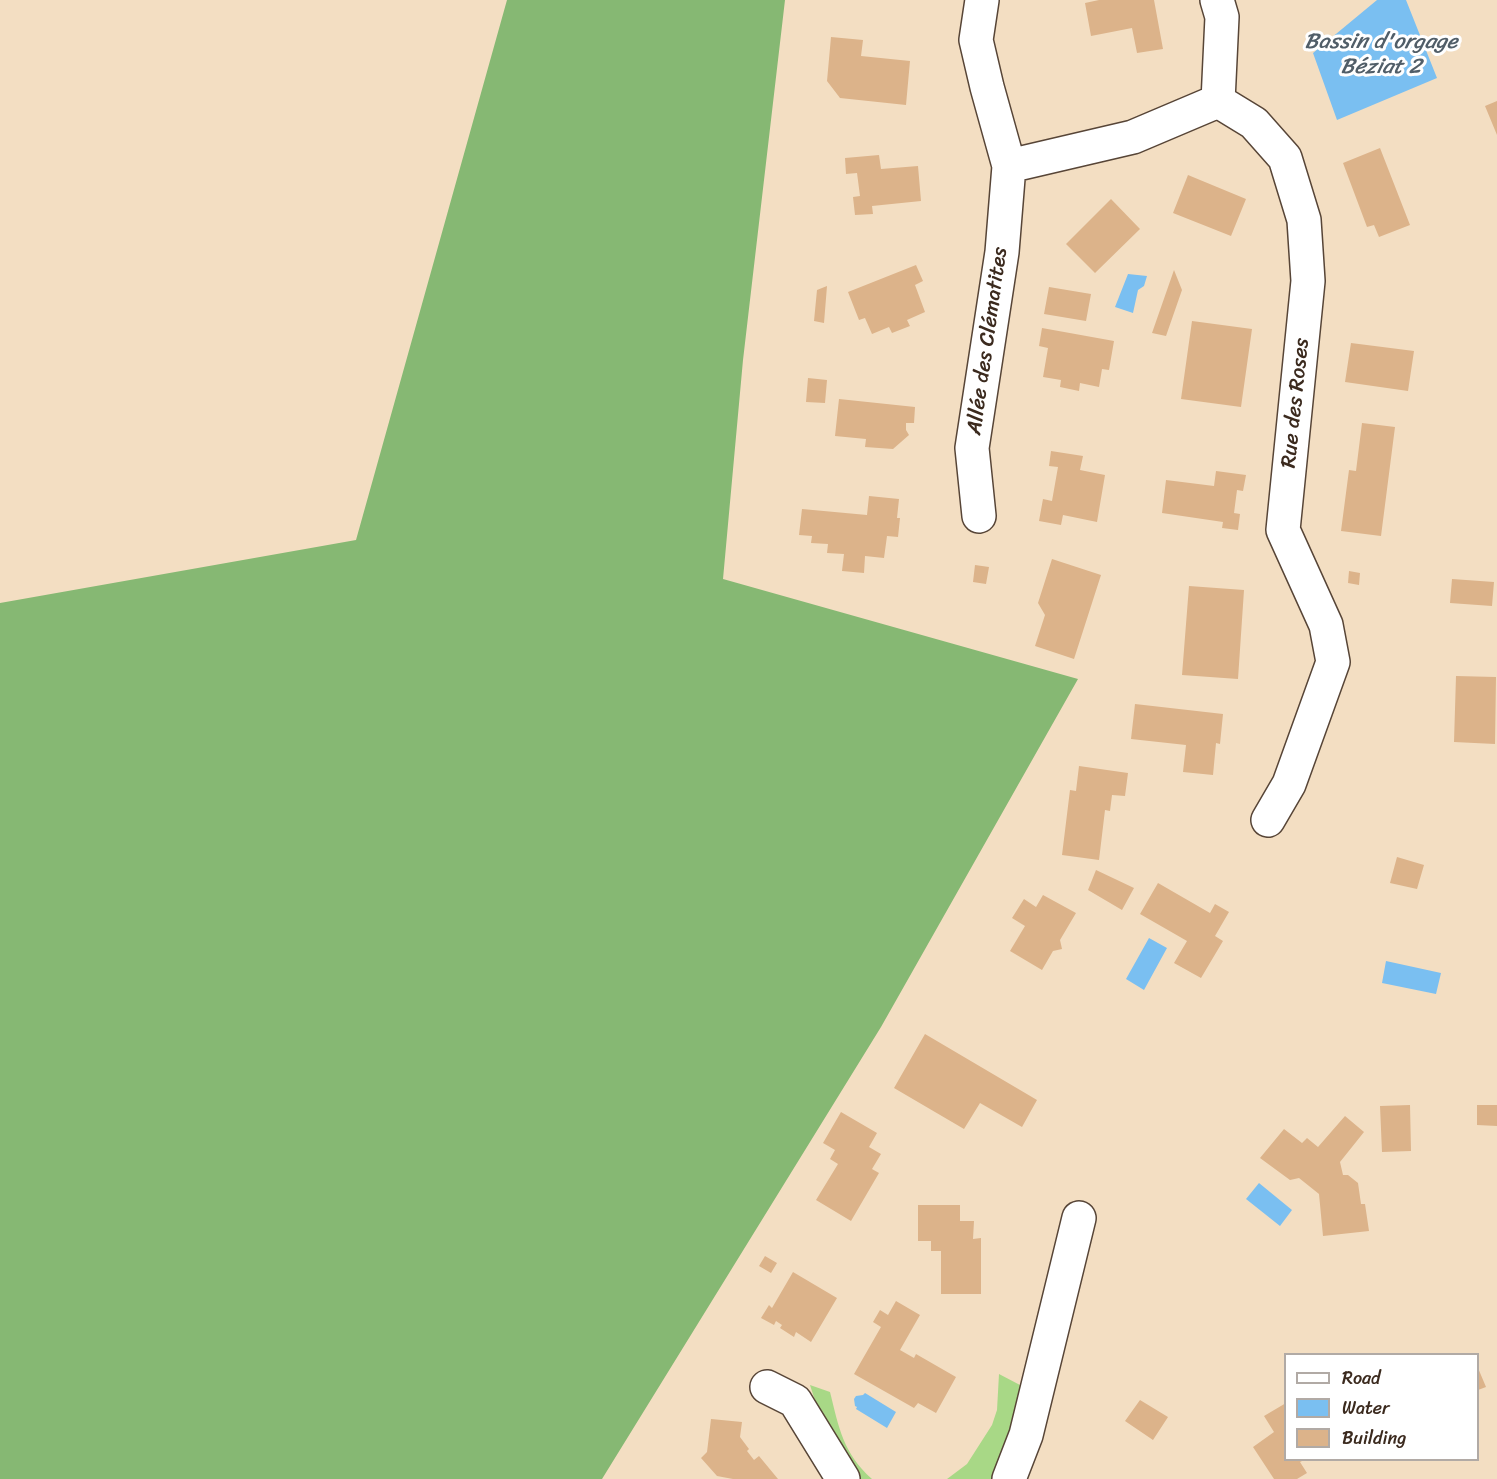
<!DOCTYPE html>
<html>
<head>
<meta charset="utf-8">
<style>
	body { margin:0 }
	#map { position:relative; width:1497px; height:1479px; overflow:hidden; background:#f3dec2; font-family:Sriracha,sans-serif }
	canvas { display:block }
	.legend { position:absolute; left:1284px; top:1353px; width:195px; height:108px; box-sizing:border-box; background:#fff; border:2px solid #b1aaa5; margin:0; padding:8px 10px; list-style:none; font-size:18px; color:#3b2a1e }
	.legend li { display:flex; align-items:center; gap:12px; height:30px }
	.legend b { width:30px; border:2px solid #b1aaa5 }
</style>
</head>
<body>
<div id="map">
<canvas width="1497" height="1479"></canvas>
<ul class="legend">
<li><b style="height:8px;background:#fff"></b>Road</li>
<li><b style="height:16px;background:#7abff1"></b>Water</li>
<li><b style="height:16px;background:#dcb38a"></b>Building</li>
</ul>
</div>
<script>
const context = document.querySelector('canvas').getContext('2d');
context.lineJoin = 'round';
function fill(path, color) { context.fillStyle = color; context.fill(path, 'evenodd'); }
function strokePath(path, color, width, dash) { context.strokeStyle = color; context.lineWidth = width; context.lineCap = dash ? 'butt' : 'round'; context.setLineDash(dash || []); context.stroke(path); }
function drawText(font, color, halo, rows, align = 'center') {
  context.font = font + ' Sriracha,sans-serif'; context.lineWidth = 6; context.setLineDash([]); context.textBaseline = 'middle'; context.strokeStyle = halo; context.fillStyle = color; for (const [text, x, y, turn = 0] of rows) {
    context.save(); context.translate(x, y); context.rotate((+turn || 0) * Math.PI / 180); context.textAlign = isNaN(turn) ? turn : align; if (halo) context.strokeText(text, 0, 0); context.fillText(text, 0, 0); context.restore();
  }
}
const green = new Path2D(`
	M999 1374 1020 1385 1024 1397 994 1479H947L967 1464 992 1425 997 1410Z
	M810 1385 830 1392C839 1428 843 1453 872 1479H856L827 1438Z`);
const forest = new Path2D(`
	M507 0H785L743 360 723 579 1078 679 881 1027 602 1479H0V603L356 540Z`);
const water = new Path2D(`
	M1377 0H1406L1437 78 1337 120 1313 53Z
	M1128 274 1147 276 1144 286 1138 290 1133 313 1115 307Z
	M1149 938 1167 948 1144 990 1126 979Z
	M1386 961 1441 973 1436 994 1382 983Z
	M1259 1183 1292 1210 1280 1226 1246 1199Z
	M865 1393 896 1412 887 1428 856 1409 857 1407 855 1406 854 1399 856 1396 863 1395Z`);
const building = new Path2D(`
	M1099 0H1154L1163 49 1137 53 1132 28 1091 36 1085 3Z
	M831 37 863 40 861 56 910 61 906 105 840 98 827 81Z
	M1497 101V135L1485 106Z
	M1380 148 1410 225 1379 237 1374 225 1367 227 1343 163Z
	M879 155 881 169 918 166 921 201 872 206 873 214 855 215 853 197 860 196 857 173 846 174 845 158Z
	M1188 175 1246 199 1231 236 1173 213Z
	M1111 199 1140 229 1095 273 1066 244Z
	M916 265 923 281 915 285 925 312 907 320 910 326 892 333 889 327 872 334 865 318 859 320 848 292Z
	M1174 270 1182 290 1166 336 1152 333Z
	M827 286 824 323 814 321 817 290Z
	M1049 287 1091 294 1086 321 1044 314Z
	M1192 321 1252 329 1241 407 1181 399Z
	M1042 328 1114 341 1109 370 1102 369 1099 387 1080 383 1079 391 1060 387 1061 380 1043 377 1048 348 1039 346Z
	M1351 343 1414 351 1408 391 1345 382Z
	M808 378 827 380 825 403 806 402Z
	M839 399 915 407 914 423H906V430L909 435 893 449 865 447 866 439 835 436Z
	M1362 423 1395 427 1381 536 1341 531 1349 470 1356 471Z
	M1051 451 1083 456 1080 470 1105 475 1097 522 1063 515 1061 525 1039 521 1043 499 1052 501 1058 467 1049 466Z
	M1216 471 1246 475 1243 491 1237 490 1234 513 1240 514 1238 530 1222 528 1223 522 1162 513 1166 480 1214 486Z
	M869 496 899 499 897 518H900L898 537 887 536 884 558 865 556 864 573 842 571 844 554 827 553 828 544 811 543 812 536 799 535 802 509 867 515Z
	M1052 559 1101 575 1074 659 1035 646 1045 615 1038 603Z
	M975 565 989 567 986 584 973 582Z
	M1349 571 1360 573 1359 585 1348 583Z
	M1452 579 1494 582 1492 606 1450 603Z
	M1189 586 1244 590 1238 679 1182 675Z
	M1456 676 1496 677 1495 744 1454 742Z
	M1135 704 1223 714 1220 744 1216 743 1213 775 1183 772 1186 745 1131 739Z
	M1079 766 1128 773 1125 796 1112 795 1110 811 1105 810 1099 860 1062 855 1070 790 1076 791Z
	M1397 857 1424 865 1417 889 1390 883Z
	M1096 870 1134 888 1122 910 1088 890Z
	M1158 883 1210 913 1215 904 1229 912 1215 936 1223 941 1201 978 1174 963 1187 941 1140 914Z
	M1043 895 1076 913 1060 940 1062 949 1053 951 1042 970 1010 951 1025 926 1012 918 1024 899 1036 907Z
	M925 1034 1037 1100 1022 1127 980 1103 964 1129 894 1088Z
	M1410 1105 1411 1151 1382 1152 1380 1106Z
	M1477 1105H1497V1126L1477 1125Z
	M841 1112 877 1133 869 1147 881 1154 872 1169 879 1173 851 1221 816 1200 838 1164 830 1159 835 1150 823 1143Z
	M1345 1116 1364 1132 1340 1162 1343 1175H1348L1358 1183 1361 1204H1365L1369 1231 1323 1236 1319 1194 1299 1178 1290 1180 1260 1158 1284 1129 1302 1143 1307 1138 1318 1147Z
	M918 1205H960V1221H974L973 1239 981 1238V1294H941V1251H931V1241H918Z
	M765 1256 777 1263 771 1273 759 1266Z
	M793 1272 837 1298 811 1342 796 1332 794 1337 780 1328 782 1325 776 1321 774 1325 761 1318 769 1305 772 1308Z
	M896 1301 920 1315 900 1350 914 1358 916 1354 956 1377 936 1413 918 1403 914 1408 854 1374 881 1327 873 1322 880 1310 888 1315Z
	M1478 1368 1486 1387 1478 1390Z
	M1140 1400 1168 1417 1153 1440 1125 1421Z
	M1286 1403V1460H1304L1300 1462 1307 1473 1297 1479H1274L1253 1447 1274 1432 1264 1416Z
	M711 1419 742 1422 740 1437 749 1449 747 1451 754 1460 759 1456 778 1479H733L717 1476 701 1458 707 1452Z`);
const minor = new Path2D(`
	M1217 0 1222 17 1218 101
	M1218 101 1254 123 1285 158 1304 220 1308 281 1283 530 1326 625 1333 662 1289 784 1268 820
	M1009 166 1133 137 1218 101
	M979 516 972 448 1002 252 1009 166 987 87 976 40 982 0
	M767 1387 795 1401 843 1479
	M1009 1479 1026 1435 1079 1218`);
const streetNames = [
	["Allée des Clématites",988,341,-82],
	["Rue des Roses",1296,403,-84]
];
const waterNames = [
	["Bassin d'orgage",1381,42],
	["Béziat 2",1381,67]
];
fill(green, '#a8d886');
fill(forest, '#86b873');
fill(water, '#7abff1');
fill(building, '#dcb38a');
strokePath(minor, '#574537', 36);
strokePath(minor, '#fff', 33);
drawText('21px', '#3b2a1e', '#fff', streetNames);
drawText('italic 22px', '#515e68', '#fff', waterNames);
</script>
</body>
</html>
